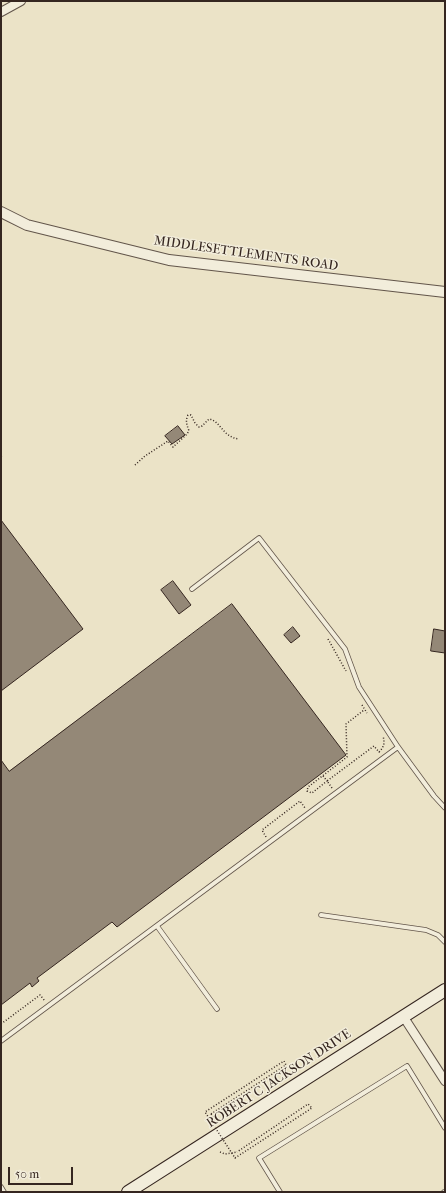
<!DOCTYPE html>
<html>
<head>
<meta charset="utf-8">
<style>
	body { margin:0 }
	#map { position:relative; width:446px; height:1193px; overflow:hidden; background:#ebe3c7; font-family:"IM FELL French Canon",serif }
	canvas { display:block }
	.frame { position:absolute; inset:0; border:2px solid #352620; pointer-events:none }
	.scale { position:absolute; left:8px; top:1167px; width:65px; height:18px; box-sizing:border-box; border:2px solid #352620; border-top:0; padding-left:5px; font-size:12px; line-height:14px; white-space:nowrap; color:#352620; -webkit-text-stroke:3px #f2eddb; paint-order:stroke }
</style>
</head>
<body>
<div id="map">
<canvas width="446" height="1193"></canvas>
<div class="frame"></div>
<div class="scale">50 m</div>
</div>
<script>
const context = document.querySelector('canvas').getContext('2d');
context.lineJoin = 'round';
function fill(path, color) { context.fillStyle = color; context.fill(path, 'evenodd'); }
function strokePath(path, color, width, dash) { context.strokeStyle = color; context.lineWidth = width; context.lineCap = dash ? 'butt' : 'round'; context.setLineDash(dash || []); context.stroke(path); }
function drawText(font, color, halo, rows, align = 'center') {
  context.font = font + ' "IM FELL French Canon",serif'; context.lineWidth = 3; context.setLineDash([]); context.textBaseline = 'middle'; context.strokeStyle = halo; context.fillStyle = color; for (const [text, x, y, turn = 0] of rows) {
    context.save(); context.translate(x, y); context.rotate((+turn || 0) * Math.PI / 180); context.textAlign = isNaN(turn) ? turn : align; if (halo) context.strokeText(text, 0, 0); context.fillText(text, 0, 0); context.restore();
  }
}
const building = new Path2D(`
	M178 426 185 435 172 444 165 436Z
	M1 520 83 629 1 691Z
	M173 581 191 605 179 614 161 590Z
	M232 604 346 755 117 927 112 922 37 978 39 981 32 987 30 983 1 1005V760L9 771Z
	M293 627 300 636 291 643 284 635Z
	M434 629 445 631V653L431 651Z`);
const path = new Path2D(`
	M1 457 2 456
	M135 465 145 456 168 441 173 447 186 435 189 431C187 425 185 421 188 415H191L195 423 199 427 202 426 209 419C221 421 222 437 239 439
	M328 639 346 671
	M362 705 367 713
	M323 776 327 781 312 793 307 791 308 787C321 777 334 767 347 757L346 724 364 710
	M332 788 327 781 374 746 379 752C384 747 385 743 383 736
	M266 837 262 830 300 801 305 808 306 807
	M1 1024 40 995 45 1001
	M211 1114 217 1121
	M220 1152 225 1154 237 1152`);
const service = new Path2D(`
	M192 589 259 538 345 649 359 687 398 747 434 796 445 808
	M321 915 426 930 438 935 445 942
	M157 926 217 1009
	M1 1041 398 747
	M1 1187 4 1192
	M280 1192 259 1158 407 1066 445 1128
	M444 1192H445`);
const minor = new Path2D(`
	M1 12 21 1
	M403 1016 445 1081`);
const tertiary = new Path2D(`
	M1 212 27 225 169 260 445 292`);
const secondary = new Path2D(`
	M128 1192 445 990`);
const pathBridge = new Path2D(`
	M211 1114 286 1065 284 1061 205 1112 235 1158 312 1108 308 1104 237 1152`);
const streetNames = [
	["MIDDLESETTLEMENTS ROAD",246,254,8],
	["ROBERT C JACKSON DRIVE",279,1079,-33]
];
fill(building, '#948877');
strokePath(building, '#352620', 1);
strokePath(service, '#62554a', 5.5);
strokePath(minor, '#62554a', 10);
strokePath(tertiary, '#62554a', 12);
strokePath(secondary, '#352620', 14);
strokePath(path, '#352620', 1.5, [1, 2]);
strokePath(service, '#f2eddb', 4);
strokePath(minor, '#f2eddb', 8);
strokePath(tertiary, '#f2eddb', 10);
strokePath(secondary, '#f2eddb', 12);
strokePath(pathBridge, '#352620', 1.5, [1, 2]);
drawText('13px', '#352620', '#f2eddb', streetNames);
</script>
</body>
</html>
